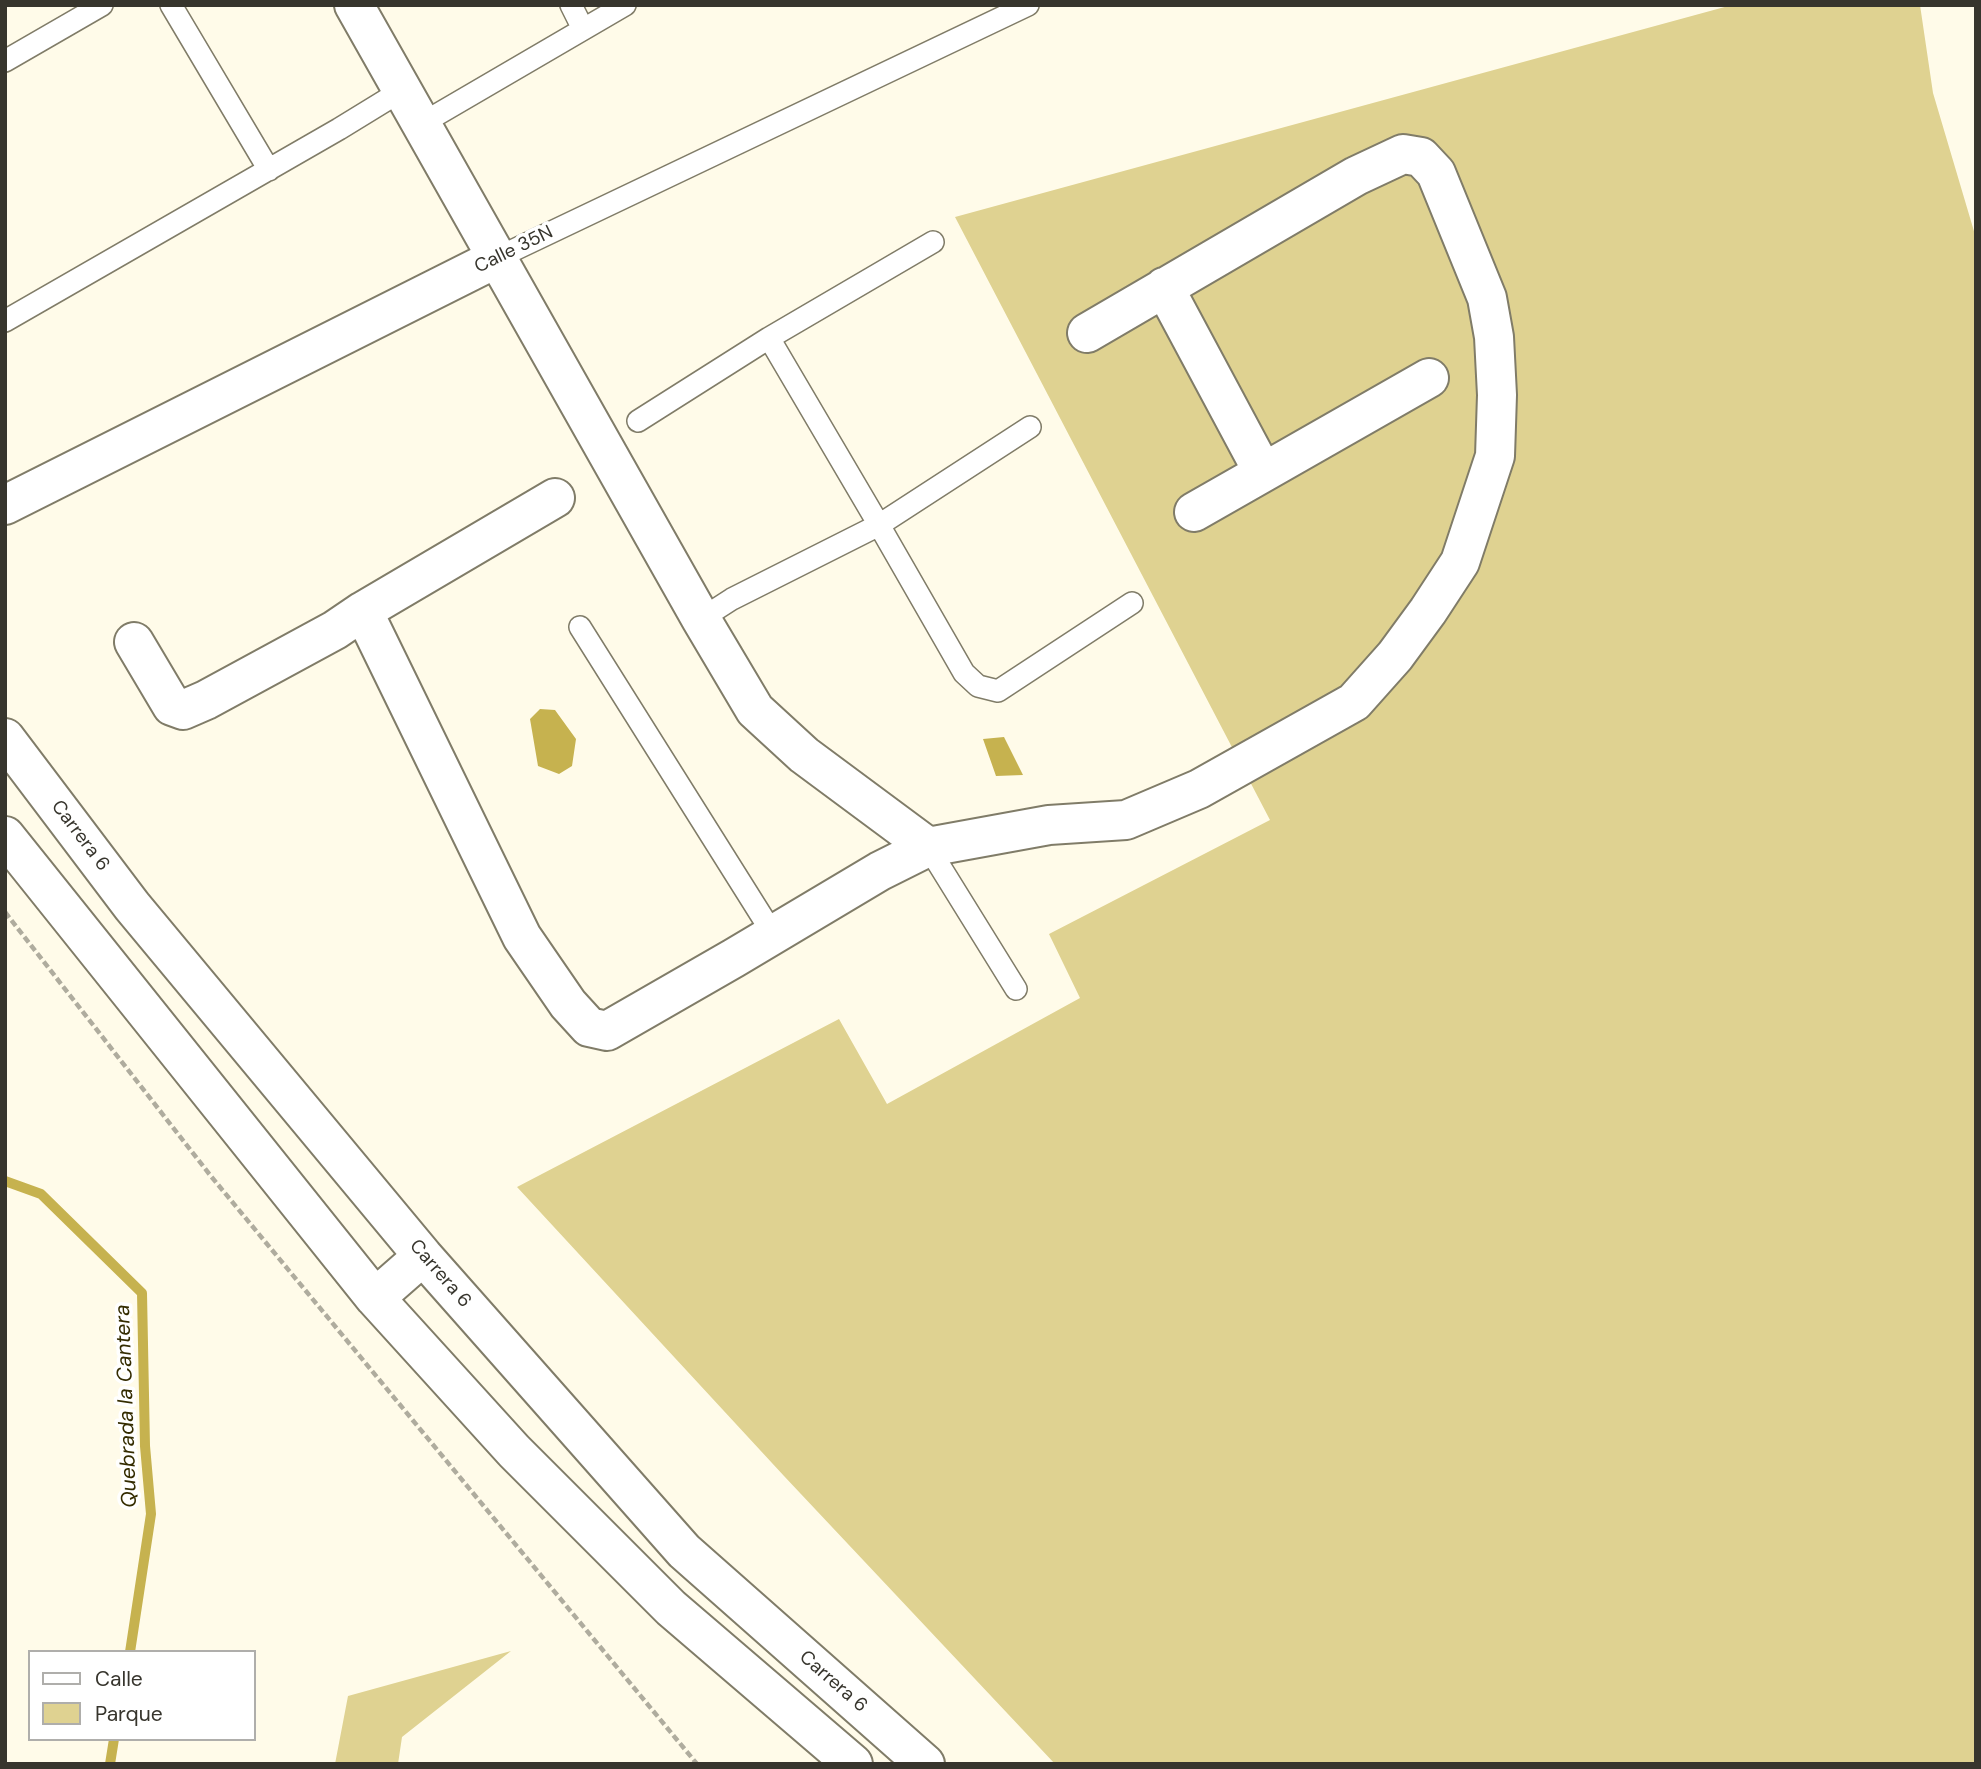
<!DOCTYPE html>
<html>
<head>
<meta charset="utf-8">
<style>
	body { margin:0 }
	#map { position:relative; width:1981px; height:1769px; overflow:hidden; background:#fffbe9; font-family:"DM Sans",sans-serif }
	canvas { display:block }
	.frame { position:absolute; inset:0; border:7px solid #37352d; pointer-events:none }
	.legend { position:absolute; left:28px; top:1650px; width:228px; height:91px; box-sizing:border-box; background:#fff; border:2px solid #afaeab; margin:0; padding:9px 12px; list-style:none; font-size:21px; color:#37352d }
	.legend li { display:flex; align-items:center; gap:14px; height:35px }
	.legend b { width:35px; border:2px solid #afaeab }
</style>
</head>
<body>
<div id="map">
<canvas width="1981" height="1769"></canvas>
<div class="frame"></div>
<ul class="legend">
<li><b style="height:9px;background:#fff"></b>Calle</li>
<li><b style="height:19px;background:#dfd291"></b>Parque</li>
</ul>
</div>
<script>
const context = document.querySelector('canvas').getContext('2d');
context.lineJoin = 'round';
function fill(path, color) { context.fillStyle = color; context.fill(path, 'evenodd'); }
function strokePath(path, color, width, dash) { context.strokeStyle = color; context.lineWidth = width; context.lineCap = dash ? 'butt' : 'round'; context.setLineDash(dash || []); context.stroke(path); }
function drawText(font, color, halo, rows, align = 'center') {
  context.font = font + ' "DM Sans",sans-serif'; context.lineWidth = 7; context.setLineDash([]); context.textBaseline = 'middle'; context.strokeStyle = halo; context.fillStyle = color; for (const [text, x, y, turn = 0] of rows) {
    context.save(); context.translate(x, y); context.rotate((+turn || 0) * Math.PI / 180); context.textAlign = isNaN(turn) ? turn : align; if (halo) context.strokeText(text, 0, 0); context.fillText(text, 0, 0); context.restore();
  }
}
const green = new Path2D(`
	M1732 5H1920L1933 93 1976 238V1764H1055L784 1476 517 1187 839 1019 887 1104 1080 998 1049 934 1270 820 955 217Z
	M511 1651 402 1737 398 1764H335L348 1696Z`);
const water = new Path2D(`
	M540 709 555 710 576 739 572 766 559 774 538 766 530 719Z
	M1004 737 1023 775 996 776 983 739Z`);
const stream = new Path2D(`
	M5 1181 41 1194 142 1293 145 1446 151 1514 130 1652
	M110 1764 114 1739`);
const path = new Path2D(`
	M5 912 210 1175 697 1764`);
const lane = new Path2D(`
	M171 5 269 170
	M571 5 583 29
	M5 61 102 5
	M421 124 625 5
	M497 258 1028 5
	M5 321 339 129 401 91
	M769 338 879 525 964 673 978 686 998 691 1132 603
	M638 421 769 338 933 242
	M701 619 732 599 879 525 1030 427
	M580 627 773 934
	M928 847 1016 989`);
const street = new Path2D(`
	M354 5 701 619 755 710 804 755 928 847 1049 825 1126 820 1199 789 1354 702 1395 656 1428 611 1460 562 1495 456 1497 395 1494 337 1487 298 1436 173 1421 157 1403 154 1356 176 1087 333
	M1164 287 1263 472
	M5 505 497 258
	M1194 512 1429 378
	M363 611 555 498
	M134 642 172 706 183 710 206 700 335 630 363 611 522 937 568 1004 589 1027 607 1031 734 958 880 871 928 847`);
const secondary = new Path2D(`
	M5 738 132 906 423 1256 684 1551 925 1764
	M5 836 375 1298 514 1451 671 1608 853 1764
	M375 1298 423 1256`);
const streetNames = [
	["Calle 35N",514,250,-26],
	["Carrera 6",80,836,53],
	["Carrera 6",440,1274,49],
	["Carrera 6",833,1682,41]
];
const waterNames = [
	["Quebrada la Cantera",127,1406,-92]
];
fill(green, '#dfd291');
fill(water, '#c6b24f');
strokePath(stream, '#c6b24f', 10);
strokePath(lane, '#807c68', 24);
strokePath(street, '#807c68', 42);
strokePath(secondary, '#807c68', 42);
strokePath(path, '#afac9e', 4.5, [7, 3.5]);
strokePath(lane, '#fff', 21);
strokePath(street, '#fff', 38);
strokePath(secondary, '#fff', 38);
drawText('19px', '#37352d', '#fff', streetNames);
drawText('italic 21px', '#342c00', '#fff', waterNames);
</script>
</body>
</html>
